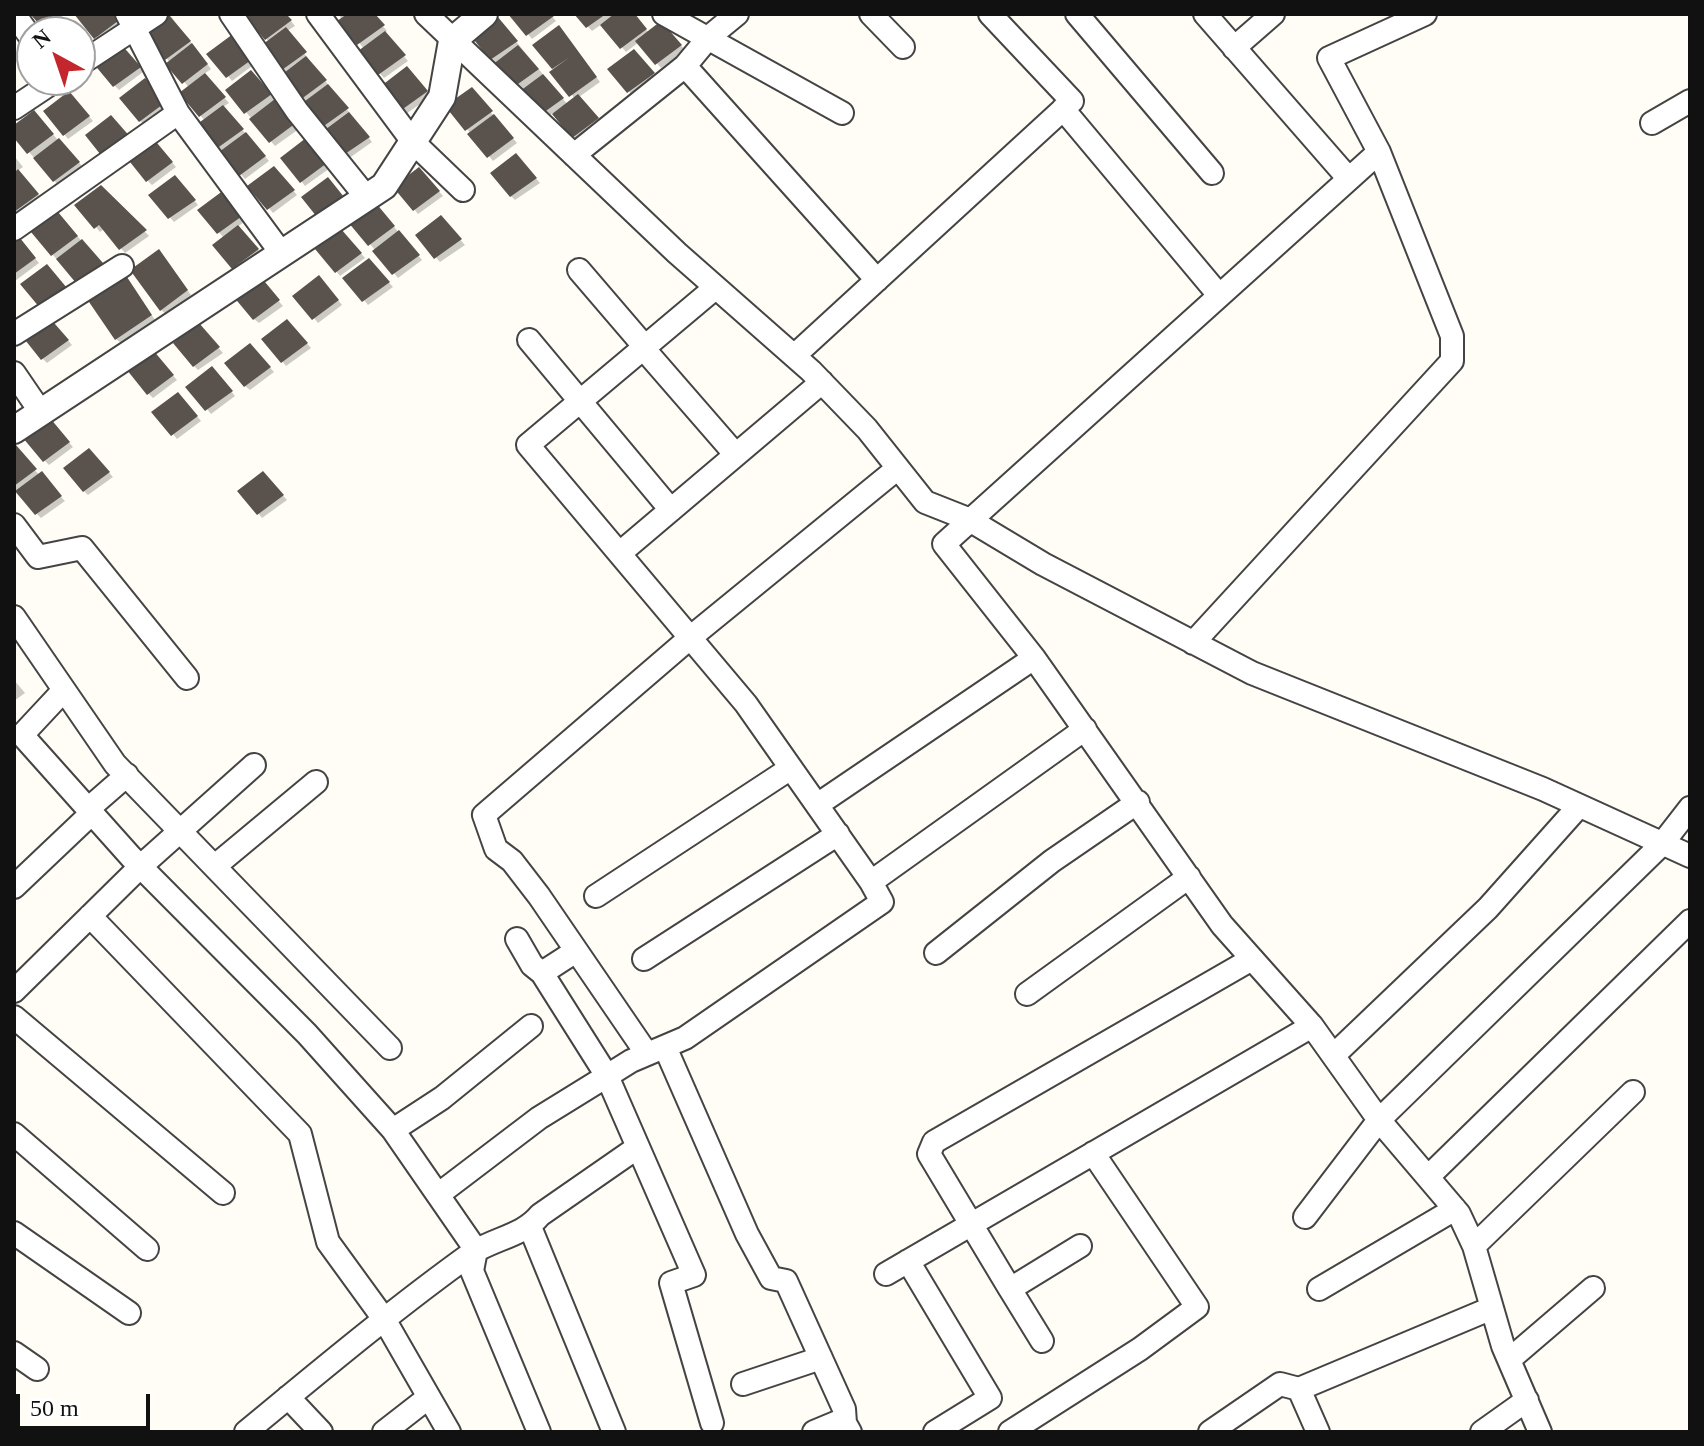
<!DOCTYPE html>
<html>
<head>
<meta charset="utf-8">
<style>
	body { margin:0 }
	#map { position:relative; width:1704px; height:1446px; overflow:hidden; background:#fffdf5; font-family:Georgia,serif }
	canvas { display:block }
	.frame { position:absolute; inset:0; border:16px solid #111; pointer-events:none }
	.north { position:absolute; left:16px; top:16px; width:80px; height:80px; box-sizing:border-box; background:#fff; border:2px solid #a0a0a0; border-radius:50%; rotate:320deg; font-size:22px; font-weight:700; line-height:32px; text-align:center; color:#111 }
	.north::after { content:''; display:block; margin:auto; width:28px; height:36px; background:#c4262e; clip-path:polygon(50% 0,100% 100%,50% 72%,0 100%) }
	.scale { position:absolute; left:16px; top:1394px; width:134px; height:36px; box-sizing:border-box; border:4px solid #111; border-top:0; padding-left:10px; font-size:24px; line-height:28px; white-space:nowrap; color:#111; -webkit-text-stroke:6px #fff; paint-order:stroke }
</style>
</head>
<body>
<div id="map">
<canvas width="1704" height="1446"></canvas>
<div class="frame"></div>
<div class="north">N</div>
<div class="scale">50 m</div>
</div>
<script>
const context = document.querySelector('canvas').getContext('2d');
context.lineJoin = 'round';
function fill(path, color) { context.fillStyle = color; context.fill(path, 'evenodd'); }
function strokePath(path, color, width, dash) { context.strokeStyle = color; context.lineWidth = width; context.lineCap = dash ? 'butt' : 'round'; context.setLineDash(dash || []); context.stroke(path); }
const shadow = new Path2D(`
	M33 14H66L46 28Z
	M78 14H116L125 24 100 42Z
	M251 14H285L295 26 287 31 372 142 348 159 281 70 269 42 248 17Z
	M338 14H373L387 31 384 33 408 61 384 78 361 52 364 49Z
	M511 14H550L556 21 532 39Z
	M576 14H633L649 33 661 23 685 50 661 68 639 42 626 52 602 24 592 31Z
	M170 15 211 69 204 74 229 103 223 107 269 161 245 179 218 148 205 121 182 93 189 88 147 32Z
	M501 23 568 105 575 99 535 45 563 32 600 82 579 97 602 123 578 141 553 113 542 121 473 37Z
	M232 36 256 63 232 81 228 76Z
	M119 45 143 72 119 90 115 86Z
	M634 52 657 79 633 96 610 70Z
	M251 73 299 129 275 146 227 90Z
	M411 73 431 96 406 114 402 109Z
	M145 81 169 107 145 125 140 121Z
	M471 89 517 143 493 161 467 129Z
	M73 98 93 121 68 139 64 134Z
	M33 113 83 167 58 185 14 135V127Z
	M152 140 176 167 152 185 147 180Z
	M306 141 330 168 305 186 301 181Z
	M14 156 23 167 17 171 42 199 17 217 14 213Z
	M516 156 540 183 515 200 511 196Z
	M274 168 297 195 273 213 269 208Z
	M419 169 443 196 418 214 414 209Z
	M179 182 198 205 174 222 151 196Z
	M101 187 149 236 125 253 104 229 100 232 96 227Z
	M223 193 247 220 237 227 262 254 237 272 224 238 200 211Z
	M379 209 422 260 398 278 370 244Z
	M441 218 465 245 440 262 417 236Z
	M62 219 106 268 81 286 52 254Z
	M341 231 365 258 340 276 336 271Z
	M16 236 39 263 15 281 14 237Z
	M163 256 191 295 166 314 161 310Z
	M369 260 393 287 368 305 364 300Z
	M259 279 283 306 259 323 254 319Z
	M129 281 155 320 121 343 116 339Z
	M323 282 342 305 318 323 314 318Z
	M48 318 72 345 47 363 43 359Z
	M287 321 311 348 286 366 282 361Z
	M199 326 223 353 198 370 194 366Z
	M250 346 274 372 250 390 245 386Z
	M153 353 177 380 153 398 148 393Z
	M216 373 235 396 211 414 207 409Z
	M178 394 201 421 177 439 173 434Z
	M50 421 73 447 49 465 45 461Z
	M14 449 65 501 41 518 14 491Z
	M89 451 113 477 88 495 84 491Z
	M263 473 287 500 262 518 258 513Z
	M14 680 25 693 14 701Z`);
const building = new Path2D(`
	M30 14H56L40 25Z
	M74 14H118L122 18 94 39Z
	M168 14 191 41 165 60 144 31Z
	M248 14H286L292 20 265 40 245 16Z
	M347 14H375L385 25 357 45 337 21Z
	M508 14H552L554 16 526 36Z
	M574 14H606L586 28Z
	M614 14H635L647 29 620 49 600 25Z
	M497 16 518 41 490 60 471 36Z
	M661 21 682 45 655 65 635 41Z
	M559 25 597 77 569 97 549 72 570 57 552 69 532 45Z
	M286 27 307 52 279 72 259 47Z
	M385 31 406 55 378 75 358 51Z
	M233 34 254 58 226 78 206 54Z
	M120 43 141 67 113 87 93 63Z
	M192 43 208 64 182 84 165 64Z
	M518 45 539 69 511 89 492 65Z
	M634 49 655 73 627 93 607 69Z
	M306 56 327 80 300 100 280 76Z
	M407 66 428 91 400 111 381 86Z
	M251 70 272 94 244 114 225 90Z
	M205 73 226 97 199 117 179 93Z
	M543 74 564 98 536 118 516 94Z
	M145 78 166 102 139 122 119 98Z
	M328 84 349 108 321 128 301 104Z
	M472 87 493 111 465 131 445 106Z
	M69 91 90 116 63 136 43 111Z
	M578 94 599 118 572 138 552 114Z
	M275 99 296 123 269 143 249 119Z
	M223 105 244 129 216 149 196 125Z
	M34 110 54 134 27 154 14 138V125Z
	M349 112 370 137 342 156 322 132Z
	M494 114 514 138 487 158 467 134Z
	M111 115 132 139 104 159 85 135Z
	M246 132 266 156 239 176 219 152Z
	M152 137 173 162 146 182 126 157Z
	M59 138 80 162 53 182 33 158Z
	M306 138 327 163 300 183 280 158Z
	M516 153 537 178 510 197 490 173Z
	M274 166 295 190 267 210 247 186Z
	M419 167 440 191 413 211 393 187Z
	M18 169 39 194 14 212V173Z
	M175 175 196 200 168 219 148 195Z
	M328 177 348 202 321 222 301 197Z
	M101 185 147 230 119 250 99 225 94 229 74 205Z
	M224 190 245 214 217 234 197 210Z
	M375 202 395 226 368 246 348 222Z
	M58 212 78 236 51 256 31 232Z
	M441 215 462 239 434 259 415 235Z
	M238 225 259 249 232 269 212 245Z
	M341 229 362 253 335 273 315 249Z
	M399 230 420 255 392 275 372 251Z
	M16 233 36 258 14 274V235Z
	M82 239 103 263 76 283 56 259Z
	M159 249 188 290 160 311 130 270Z
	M369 258 390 282 362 302 342 278Z
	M47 264 67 288 40 308 20 284Z
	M125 274 152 315 115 340 87 299Z
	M319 275 339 300 312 320 292 296Z
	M260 276 280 300 253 320 233 296Z
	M48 316 69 340 41 360 22 336Z
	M287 319 308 343 281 363 261 339Z
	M199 323 220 347 193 367 173 343Z
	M250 343 271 367 244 387 224 363Z
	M153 350 174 375 147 395 127 370Z
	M212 366 233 391 205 411 185 387Z
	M178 392 198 416 171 436 151 412Z
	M50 418 70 442 43 462 23 438Z
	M16 445 37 469 14 486V447Z
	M89 448 110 472 83 492 63 468Z
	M42 471 62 496 35 515 15 491Z
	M263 471 284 495 257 515 237 491Z`);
const minor = new Path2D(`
	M14 14 32 39
	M127 14 178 113 282 254
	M231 14 297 111 367 198
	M318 14 413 142 463 190
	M426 14 677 253 811 371 867 429 925 502 968 519 1043 564 1252 673 1543 789 1690 856
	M664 14 842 113
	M871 14 903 47
	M1077 14 1212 173
	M1205 14 1349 179
	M1234 48 1273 14
	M80 64 156 14
	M685 66 877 280
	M14 108 56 80
	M1063 109 1218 294
	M1652 123 1690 101
	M1379 152 944 544 1034 658 1222 925 1312 1026 1379 1120 1459 1214 1474 1246 1503 1346 1540 1432
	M574 155 685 66 709 37 737 14
	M14 229 178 113
	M579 270 645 347
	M715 288 528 445 746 704 871 882 1085 729
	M14 334 122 266
	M529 340 671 510
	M643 348 736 455
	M794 356 1072 101 990 14
	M14 373 40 411
	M14 525 38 557 82 548 187 678
	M620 553 822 382
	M14 617 115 764 390 1048
	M1193 643 1452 361V336L1379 152 1329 58 1425 14
	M64 690 22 735 131 857 307 1034 393 1130 476 1250 472 1271 539 1432
	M817 805 1034 658
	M88 809 127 775
	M215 866 316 782
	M14 887 92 813
	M596 896 791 768
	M90 916 300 1134 328 1242 384 1319 449 1432
	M517 939 532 965 542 973
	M936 953 1052 861 1138 802
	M644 959 838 834
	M14 991 141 866 254 765
	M1027 994 1189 877
	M14 1017 223 1193
	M665 1047 747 1234 771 1278 786 1281 844 1409 845 1423 850 1432
	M647 1054 539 896 512 861 496 849 484 815 691 637 898 468
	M1334 1055 1488 908 1579 806
	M393 1130 442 1098 531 1026
	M14 1134 147 1249
	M1428 1177 1690 921
	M439 1194 539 1118 607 1076 542 973 576 951
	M1305 1217 1379 1120 1662 844 1690 808
	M530 1227 614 1432
	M14 1233 129 1313
	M1080 1246 1010 1289 929 1154 934 1142 1252 959
	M1474 1246 1633 1092
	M908 1261 990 1398 935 1432
	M886 1274 1312 1026
	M1010 1289 1042 1341
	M1319 1289 1455 1209
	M14 1353 37 1369
	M1509 1360 1593 1288
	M743 1384 821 1358
	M1299 1389 1318 1432
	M288 1397 321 1432
	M712 1423 671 1283 694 1275 607 1076 631 1061 685 1038 882 902 871 882
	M246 1432C320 1371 394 1309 472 1253 495 1238 523 1236 540 1215L638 1147
	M384 1432 429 1397
	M814 1432 838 1422 845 1423
	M1010 1432 1140 1349 1197 1307 1093 1153
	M1210 1432 1280 1384 1299 1389 1492 1308
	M1482 1432 1527 1400`);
const tertiary = new Path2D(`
	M14 430 384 186 442 97 452 41 484 14`);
fill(shadow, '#0003');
fill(building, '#5a524d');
strokePath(minor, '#444', 26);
strokePath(tertiary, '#444', 30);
strokePath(minor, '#fff', 22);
strokePath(tertiary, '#fff', 26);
</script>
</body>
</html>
